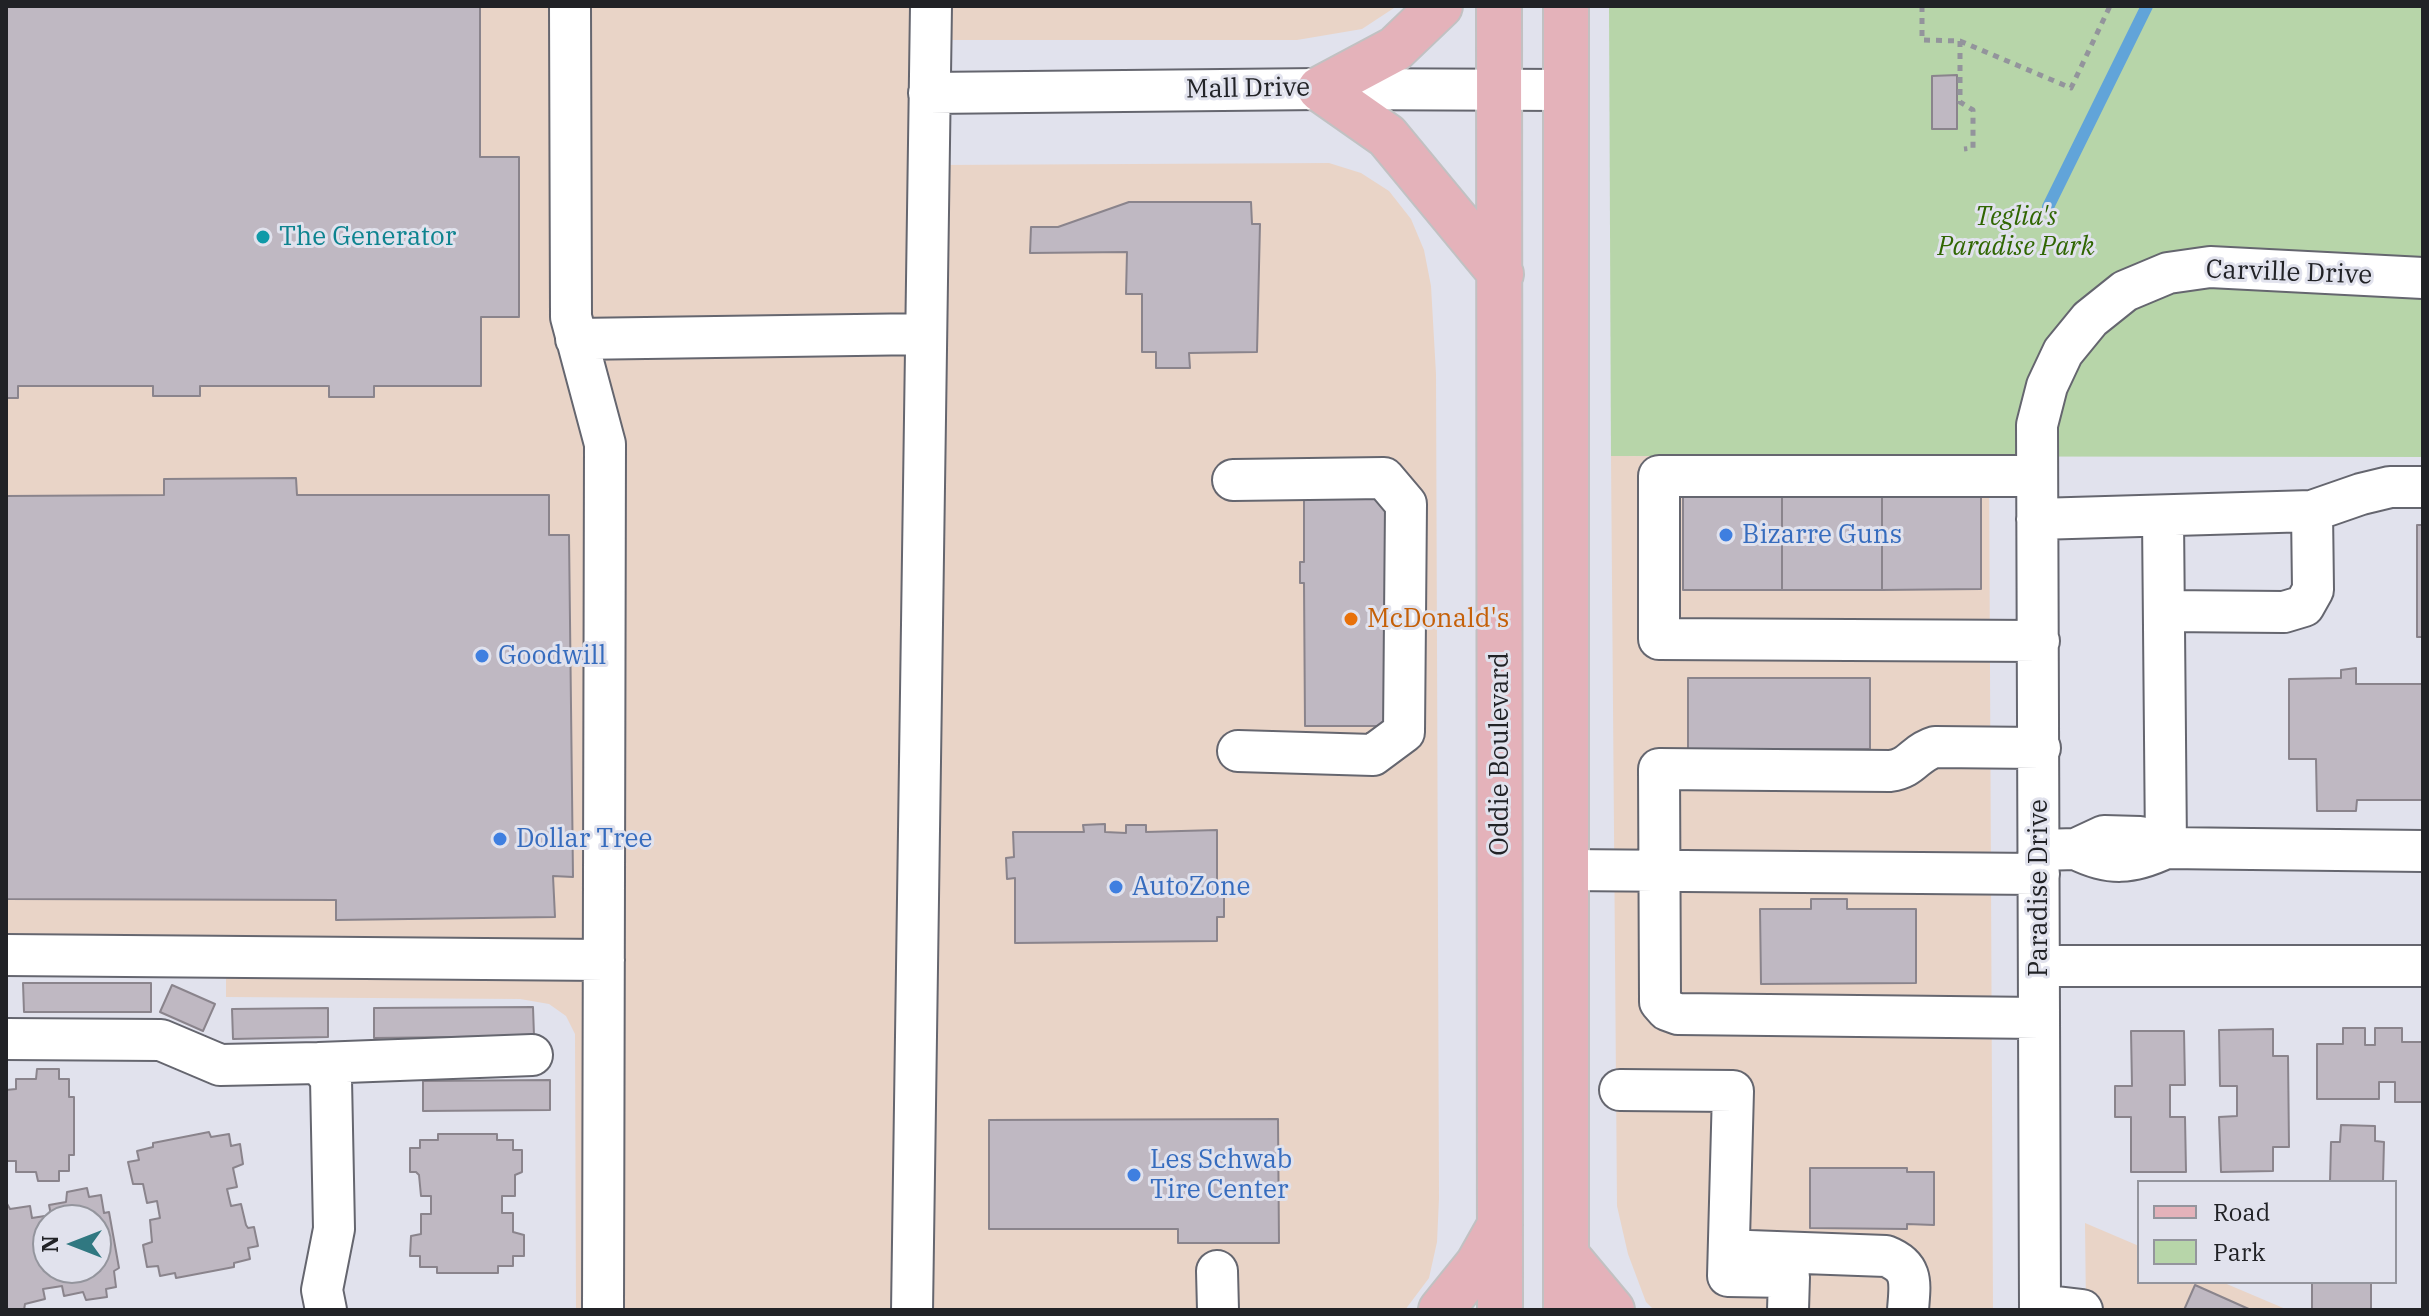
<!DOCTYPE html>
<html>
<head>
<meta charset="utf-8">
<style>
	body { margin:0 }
	#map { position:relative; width:2429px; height:1316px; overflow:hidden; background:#e1e2ed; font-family:"IBM Plex Serif",serif }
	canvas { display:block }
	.frame { position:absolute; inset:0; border:8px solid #212226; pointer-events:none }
	.legend { position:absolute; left:2137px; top:1180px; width:260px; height:104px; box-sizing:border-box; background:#e1e2ed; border:2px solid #94959d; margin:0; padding:10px 14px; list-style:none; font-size:24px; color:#212226 }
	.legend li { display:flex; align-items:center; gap:16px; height:40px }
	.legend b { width:40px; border:2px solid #94959d }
	.north { position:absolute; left:32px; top:1204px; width:80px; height:80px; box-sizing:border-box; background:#e1e2ed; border:2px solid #94959d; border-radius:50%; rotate:270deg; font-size:22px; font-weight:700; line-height:32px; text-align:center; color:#212226 }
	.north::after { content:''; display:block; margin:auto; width:28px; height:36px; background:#307881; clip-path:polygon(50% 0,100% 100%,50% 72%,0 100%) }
</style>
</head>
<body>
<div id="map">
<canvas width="2429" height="1316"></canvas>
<div class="frame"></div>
<ul class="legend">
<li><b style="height:10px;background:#e4b2ba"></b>Road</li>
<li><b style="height:22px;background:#b7d5a9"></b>Park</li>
</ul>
<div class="north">N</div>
</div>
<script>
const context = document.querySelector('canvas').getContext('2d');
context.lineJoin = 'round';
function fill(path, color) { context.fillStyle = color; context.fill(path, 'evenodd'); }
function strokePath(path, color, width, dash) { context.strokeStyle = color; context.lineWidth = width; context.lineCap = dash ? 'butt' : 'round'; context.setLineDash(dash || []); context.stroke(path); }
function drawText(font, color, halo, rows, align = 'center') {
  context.font = font + ' "IBM Plex Serif",serif'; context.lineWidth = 6; context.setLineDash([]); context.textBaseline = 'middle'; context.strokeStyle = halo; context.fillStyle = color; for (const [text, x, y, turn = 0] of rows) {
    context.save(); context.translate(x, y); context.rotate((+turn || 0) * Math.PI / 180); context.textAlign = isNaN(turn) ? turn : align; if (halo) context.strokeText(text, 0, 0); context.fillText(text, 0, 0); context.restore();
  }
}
const commercial = new Path2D(`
	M6 6H1397L1362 29 1297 40H940V165L1329 163 1361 173 1389 191 1411 219 1424 250 1431 286 1436 374 1439 1198 1437 1242 1429 1278 1405 1310H576L575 1034 566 1016 549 1004 520 999 226 997V976H6Z
	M1611 456 1989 457 1993 1310H1654L1646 1302 1628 1254 1617 1206Z
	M2085 1223 2139 1246V1282H2222L2288 1310H2086Z`);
const green = new Path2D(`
	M1609 6H2423V457L1611 456Z`);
const stream = new Path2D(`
	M2048 207 2147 6`);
const building = new Path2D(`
	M6 6H480V157H519V317H481V386H374V397H329V386H200V396H153V386H18V398H6Z
	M1957 75V129H1932V76Z
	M1129 202H1251L1252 224H1260L1257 352 1189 353 1190 368H1156V352H1142V294H1126L1127 252 1030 253 1031 227H1058Z
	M296 478 297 495H549V535H569L573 877 553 876 555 917 336 920V900L6 899V496L164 495V479Z
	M1782 491H1882V590H1782Z
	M1782 491V590H1683V492Z
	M1882 491H1981V589L1882 590Z
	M1386 494 1393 726H1305L1304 583H1300V562H1304V495Z
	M2417 525H2423V637H2417Z
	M2356 668V684H2423V800H2357L2356 811H2317L2316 759H2289V679L2341 678V670Z
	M1688 678H1870V749H1743V758H1688Z
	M1105 824V832L1126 833V825H1146V832L1217 830V896H1224V917H1217V941L1015 943V878L1007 879 1006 858 1014 857 1013 832H1084L1083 825Z
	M1811 899H1847V909H1916V983L1761 984 1760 909H1811Z
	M23 983H151V1012H24Z
	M172 985 215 1004 203 1031 160 1012Z
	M533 1007 534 1036 374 1038V1008Z
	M328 1008V1037L233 1039 232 1009Z
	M2343 1028H2365V1045H2375V1028H2402V1042H2423V1102H2395V1082H2379V1099H2317V1044H2343Z
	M2273 1029V1056H2288L2289 1147H2273V1171L2221 1172 2219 1117 2237 1116V1086H2220L2219 1030Z
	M2131 1031H2184L2185 1085H2170V1117H2185L2186 1172H2131V1117H2115V1086H2132Z
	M37 1069H59V1079H69V1097H74V1155H69V1171H59V1181H38L36 1172H16V1161H6V1090L16 1089V1079H36Z
	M550 1080V1110L423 1111V1081Z
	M1278 1119 1279 1243H1178V1229H989V1120Z
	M2341 1125 2375 1126V1141L2384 1142 2383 1182H2330L2331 1142H2340Z
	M209 1132 211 1137 229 1134 231 1146 240 1144 243 1164 233 1168 237 1187 227 1189 231 1206 241 1204 246 1225 248 1228 254 1227 258 1246 248 1248 250 1259 234 1263V1267L176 1278 175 1273 160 1276 158 1266 147 1267 143 1245 152 1242 150 1220 160 1218 157 1201 147 1203 143 1184H133L128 1162 139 1160 137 1151 153 1147V1143Z
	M438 1134H497V1140H513V1150H522V1172L515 1175V1196H502V1213H513V1232L524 1235V1256H513V1266H498V1273H437V1267H420V1256H410L411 1236 421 1234V1214H431V1196H421L419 1175 416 1172H410V1148H420V1140H438Z
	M1810 1168H1907V1172H1934V1225L1907 1224V1229L1810 1228Z
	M87 1188 89 1197 101 1195 104 1213 109 1212 119 1268 114 1271 116 1287 106 1289 107 1297 86 1300 83 1292 64 1296 62 1286 43 1289 45 1299 25 1304 24 1310H6V1202L10 1209 30 1206 32 1218 51 1215 49 1205 66 1202 67 1192ZM48 1220H96V1268H48Z
	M2312 1282H2371V1310H2312Z
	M2195 1285 2251 1310H2184Z`);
const path = new Path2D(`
	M1922 6V40L1960 41V102L1973 110V148L1964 149
	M1960 41 2071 88 2110 6`);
const minor = new Path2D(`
	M570 6 571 317 605 444 603 1310
	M929 93 1320 89 1566 90
	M576 339 926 334
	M2037 476H1659V639L2039 641
	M1233 480 1384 478 1406 504 1404 732 1373 755 1238 751
	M2163 517 2166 848 2423 851
	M2037 519 2312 511 2361 494 2390 487H2423
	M2164 611 2284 612 2304 606 2313 590 2312 511
	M2039 850 2076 849 2104 836 2140 837 2166 848C2132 864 2110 866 2076 849
	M1566 870 2039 874
	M6 955 604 960
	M2039 966H2423
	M2039 1018 1678 1014 1667 1010 1660 1002 1659 769 1890 771C1913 768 1914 753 1935 747L2040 748
	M6 1039 161 1040 220 1065 319 1063 331 1079 334 1229 322 1290 326 1310
	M319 1063 532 1055
	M1620 1090 1733 1091 1728 1276 1789 1277 1788 1310
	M1749 1251 1886 1256C1914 1267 1910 1283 1908 1310
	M1217 1271 1218 1310
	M2040 1305 2082 1310
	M912 1310 931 6
	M2040 1310 2037 425 2047 386 2063 352 2090 319 2125 291 2168 273 2210 267 2423 278`);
const major = new Path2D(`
	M1440 6 1395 49 1320 89 1387 136 1501 274
	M1499 6 1500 1310
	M1566 6V1310
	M1566 1255 1612 1310
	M1441 1310 1478 1264 1500 1225`);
const markers = [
	[263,237,8,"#0f9aa8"],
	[1726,535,8,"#3f7fe0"],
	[1351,619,8,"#e8710a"],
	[482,656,8,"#3f7fe0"],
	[500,839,8,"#3f7fe0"],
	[1116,887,8,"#3f7fe0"],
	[1134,1175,8,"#3f7fe0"]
];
const streetNames = [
	["Mall Drive",1248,89,-1],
	["Carville Drive",2289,273,2],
	["Oddie Boulevard",1500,754,-90],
	["Paradise Drive",2039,888,-90]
];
const parkNames = [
	["Teglia's",2016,217],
	["Paradise Park",2016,247]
];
const cultureNames = [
	["The Generator",279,237]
];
const shopNames = [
	["Bizarre Guns",1742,535],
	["Goodwill",498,656],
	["Dollar Tree",516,839],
	["AutoZone",1132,887],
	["Les Schwab",1150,1160],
	["Tire Center",1150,1190]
];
const foodNames = [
	["McDonald's",1367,619]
];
fill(commercial, '#e9d4c7');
fill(green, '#b7d5a9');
strokePath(stream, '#61a4d9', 12);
fill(building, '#bfb8c2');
strokePath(building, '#8a848c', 2);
strokePath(minor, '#65666f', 44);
strokePath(major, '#c1c1c2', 48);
strokePath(path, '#93949c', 5, [6, 6]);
strokePath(minor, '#fff', 40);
strokePath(major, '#e4b2ba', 44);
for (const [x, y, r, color] of markers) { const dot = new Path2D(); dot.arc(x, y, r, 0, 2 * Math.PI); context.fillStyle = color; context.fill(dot); strokePath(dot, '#e1e2ed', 3); }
drawText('26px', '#212226', '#e1e2ed', streetNames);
drawText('italic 26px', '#306602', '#e1e2ed', parkNames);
drawText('26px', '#0d838f', '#e1e2ed', cultureNames, 'left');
drawText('26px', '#366cbe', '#e1e2ed', shopNames, 'left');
drawText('26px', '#c56008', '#e1e2ed', foodNames, 'left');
</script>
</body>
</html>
